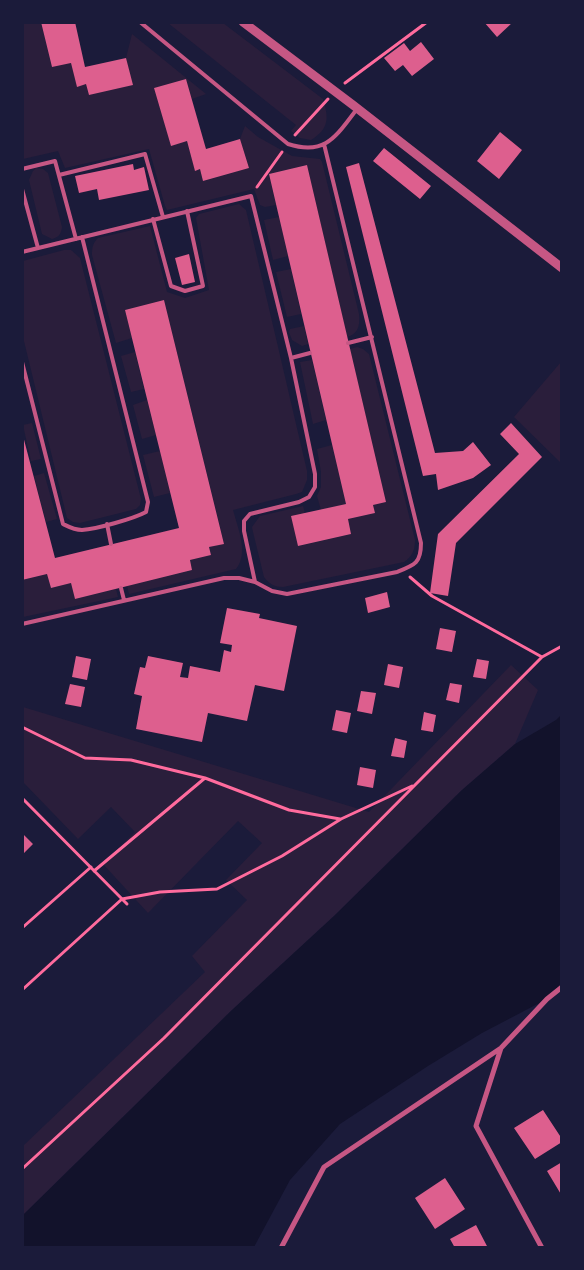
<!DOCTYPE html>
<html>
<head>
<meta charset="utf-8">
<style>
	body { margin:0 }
	#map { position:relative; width:584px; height:1270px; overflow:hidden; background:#1b1b3a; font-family:Inter,sans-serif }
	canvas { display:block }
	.frame { position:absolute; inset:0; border:24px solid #1b1b3a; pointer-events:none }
</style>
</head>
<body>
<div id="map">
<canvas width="584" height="1270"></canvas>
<div class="frame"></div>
</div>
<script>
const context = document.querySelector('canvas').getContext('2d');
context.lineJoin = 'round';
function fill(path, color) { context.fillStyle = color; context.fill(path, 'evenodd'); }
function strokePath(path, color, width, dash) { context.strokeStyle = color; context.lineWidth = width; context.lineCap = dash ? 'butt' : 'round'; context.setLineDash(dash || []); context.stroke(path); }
const green = new Path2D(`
	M22 23H41L52 67 71 63 77 86 86 84 89 95 132 85 126 58 132 34 206 94 192 99 186 79 154 88 171 145 187 141 195 170 200 169 204 181 249 168 240 139 245 126 258 137 292 156 320 159 322 162 359 314C360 324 359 334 347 337L307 165 269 174 276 205 265 207 260 205 254 189 167 210 165 206 149 149 65 168 58 151 23 159Z
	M168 23H223L323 99C329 118 329 129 311 140L300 138 291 131 296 125Z
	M36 168 43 169 48 173 62 227C61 234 59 237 52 239L42 234 29 180 33 171Z
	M239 204 246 210 307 471V480L302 492 296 494 233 510C238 529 249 553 236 569L129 594 127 586 192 570 190 560 211 555 209 547 224 543 164 300 125 310 132 338 116 343 92 255C92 247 93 243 98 238L150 226 167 292 185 298 209 290 196 218 199 214Z
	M279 217 288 256 273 260 264 220Z
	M64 250H71L80 258 141 499 140 505 136 509 80 523 73 522 67 518 23 337V261Z
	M291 269 301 314 287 317 276 272Z
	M304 326 308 344 302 346 292 340 289 332 290 329Z
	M357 347 363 349 369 354 415 540C415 550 412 557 404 562L283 587C275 587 269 584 264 577L253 532 252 527 260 516 303 506 305 513 299 546 351 534 348 519 375 513 373 505 386 502 350 349Z
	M135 352 144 389 131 392 121 356Z
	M312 360 326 420 313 424 300 362Z
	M561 362V463L514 417Z
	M147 400 156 435 142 439 133 405Z
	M32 423 41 459 31 461 23 425Z
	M332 445 346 504 321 510 317 496 321 487V472L317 449Z
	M160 451 170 493 154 497 143 455Z
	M44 473 57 519 46 522 34 476Z
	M47 574 51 588 71 583 75 599 116 589 118 597 23 617 22 580Z
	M511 665 538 690 515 744 462 790 334 916 232 1010 23 1215V1146L205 972 192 956 247 900 226 880 262 843 238 821 148 913 103 864 135 832 111 807 78 839 23 782V707L369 812Z`);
const water = new Path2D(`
	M561 715V986L547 999 482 1033 428 1066 340 1124 290 1180 254 1247 23 1248V1215L232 1010 334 916 462 790 515 744 556 720Z`);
const building = new Path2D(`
	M41 22H75L85 67 126 58 133 85 89 95 86 84 77 87 71 63 52 67Z
	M484 22H513L497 37Z
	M421 42 434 59 412 76 403 65 395 71 384 58 404 43 410 51Z
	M186 79 206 149 240 139 249 168 203 181 200 169 195 171 187 141 171 146 154 88Z
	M500 132 522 150 499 179 477 161Z
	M384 148 431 186 420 199 373 161Z
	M359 163 435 453 463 451 473 442 491 465 473 478 438 490 436 474 423 476 346 167Z
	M133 164 134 170 144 167 149 190 99 200 97 189 79 193 75 176Z
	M307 165 386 502 373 505 375 513 348 519 351 534 298 546 291 516 346 504 269 174Z
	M189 254 195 282 182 285 175 258Z
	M164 300 224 544 209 547 211 555 190 560 192 570 75 599 71 583 51 588 47 574 22 580V432L55 558 179 528 125 310Z
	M511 423 542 457 456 543 448 596 430 593 438 534 519 454 500 434Z
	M387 592 390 607 368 613 365 598Z
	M227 608 260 614 259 618 297 626 284 691 255 685 247 721 208 713 202 742 136 729 142 696 134 694 140 667 145 668 148 656 183 663 180 677 188 678 190 666 220 672 224 650 231 652 232 645 220 643Z
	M440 628 456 631 452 652 436 649Z
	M76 656 91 659 87 680 72 677Z
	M477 659 489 661 486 679 473 677Z
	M388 664 403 667 399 688 384 685Z
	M450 683 462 685 459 703 446 700Z
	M70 684 85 687 81 707 65 704Z
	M361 691 376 693 372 714 357 711Z
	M336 710 351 713 347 733 332 730Z
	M424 712 436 715 433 732 421 730Z
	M395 738 407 741 404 758 391 756Z
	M360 767 376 770 373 788 357 785Z
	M22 833 33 844 22 855Z
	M543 1110 562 1139V1142L535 1159 514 1128Z
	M562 1162V1196L547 1171Z
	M445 1178 465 1209 435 1229 415 1198Z
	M476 1225 488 1248H455L450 1239Z`);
const path = new Path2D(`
	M345 83 427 22
	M295 135 328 99
	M257 187 282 152
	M542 657 562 646
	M22 727 85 758 131 760 205 778
	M22 798 127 904
	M94 871 205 778 289 810 340 819
	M22 928 91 867
	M22 990 122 899 160 892 217 889 282 856 341 819 412 786
	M22 1169 164 1038 542 657 432 596 410 577`);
const service = new Path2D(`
	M140 22 288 144C326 156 336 136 357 109
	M22 169 55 161 76 239
	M59 175 145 154 163 217
	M22 189 38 248
	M153 219 171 286 185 291 203 286 187 211
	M22 252 251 196 291 358 315 474V487L309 497 299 502 250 514 244 521V531L255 582
	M348 343 372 337
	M291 358 310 353
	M22 362 63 524C69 527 74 530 82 530 96 529 133 519 146 512L148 502 82 237
	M107 524 111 544
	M121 588 124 600
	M22 624 224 578H239L255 582 272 591 287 594 397 572C415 565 421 563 421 543L324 144`);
const minor = new Path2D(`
	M501 1048 476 1126 542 1248
	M281 1248 324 1167 501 1048 547 999 562 987`);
const tertiary = new Path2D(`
	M243 22 353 105 562 268`);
fill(green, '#2a1e3b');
fill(water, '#12122b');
fill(building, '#dd5f8e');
strokePath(path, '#ff6b9d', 3);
strokePath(service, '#c65784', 4);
strokePath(minor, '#c65784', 5);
strokePath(tertiary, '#c65784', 9);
</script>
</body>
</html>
